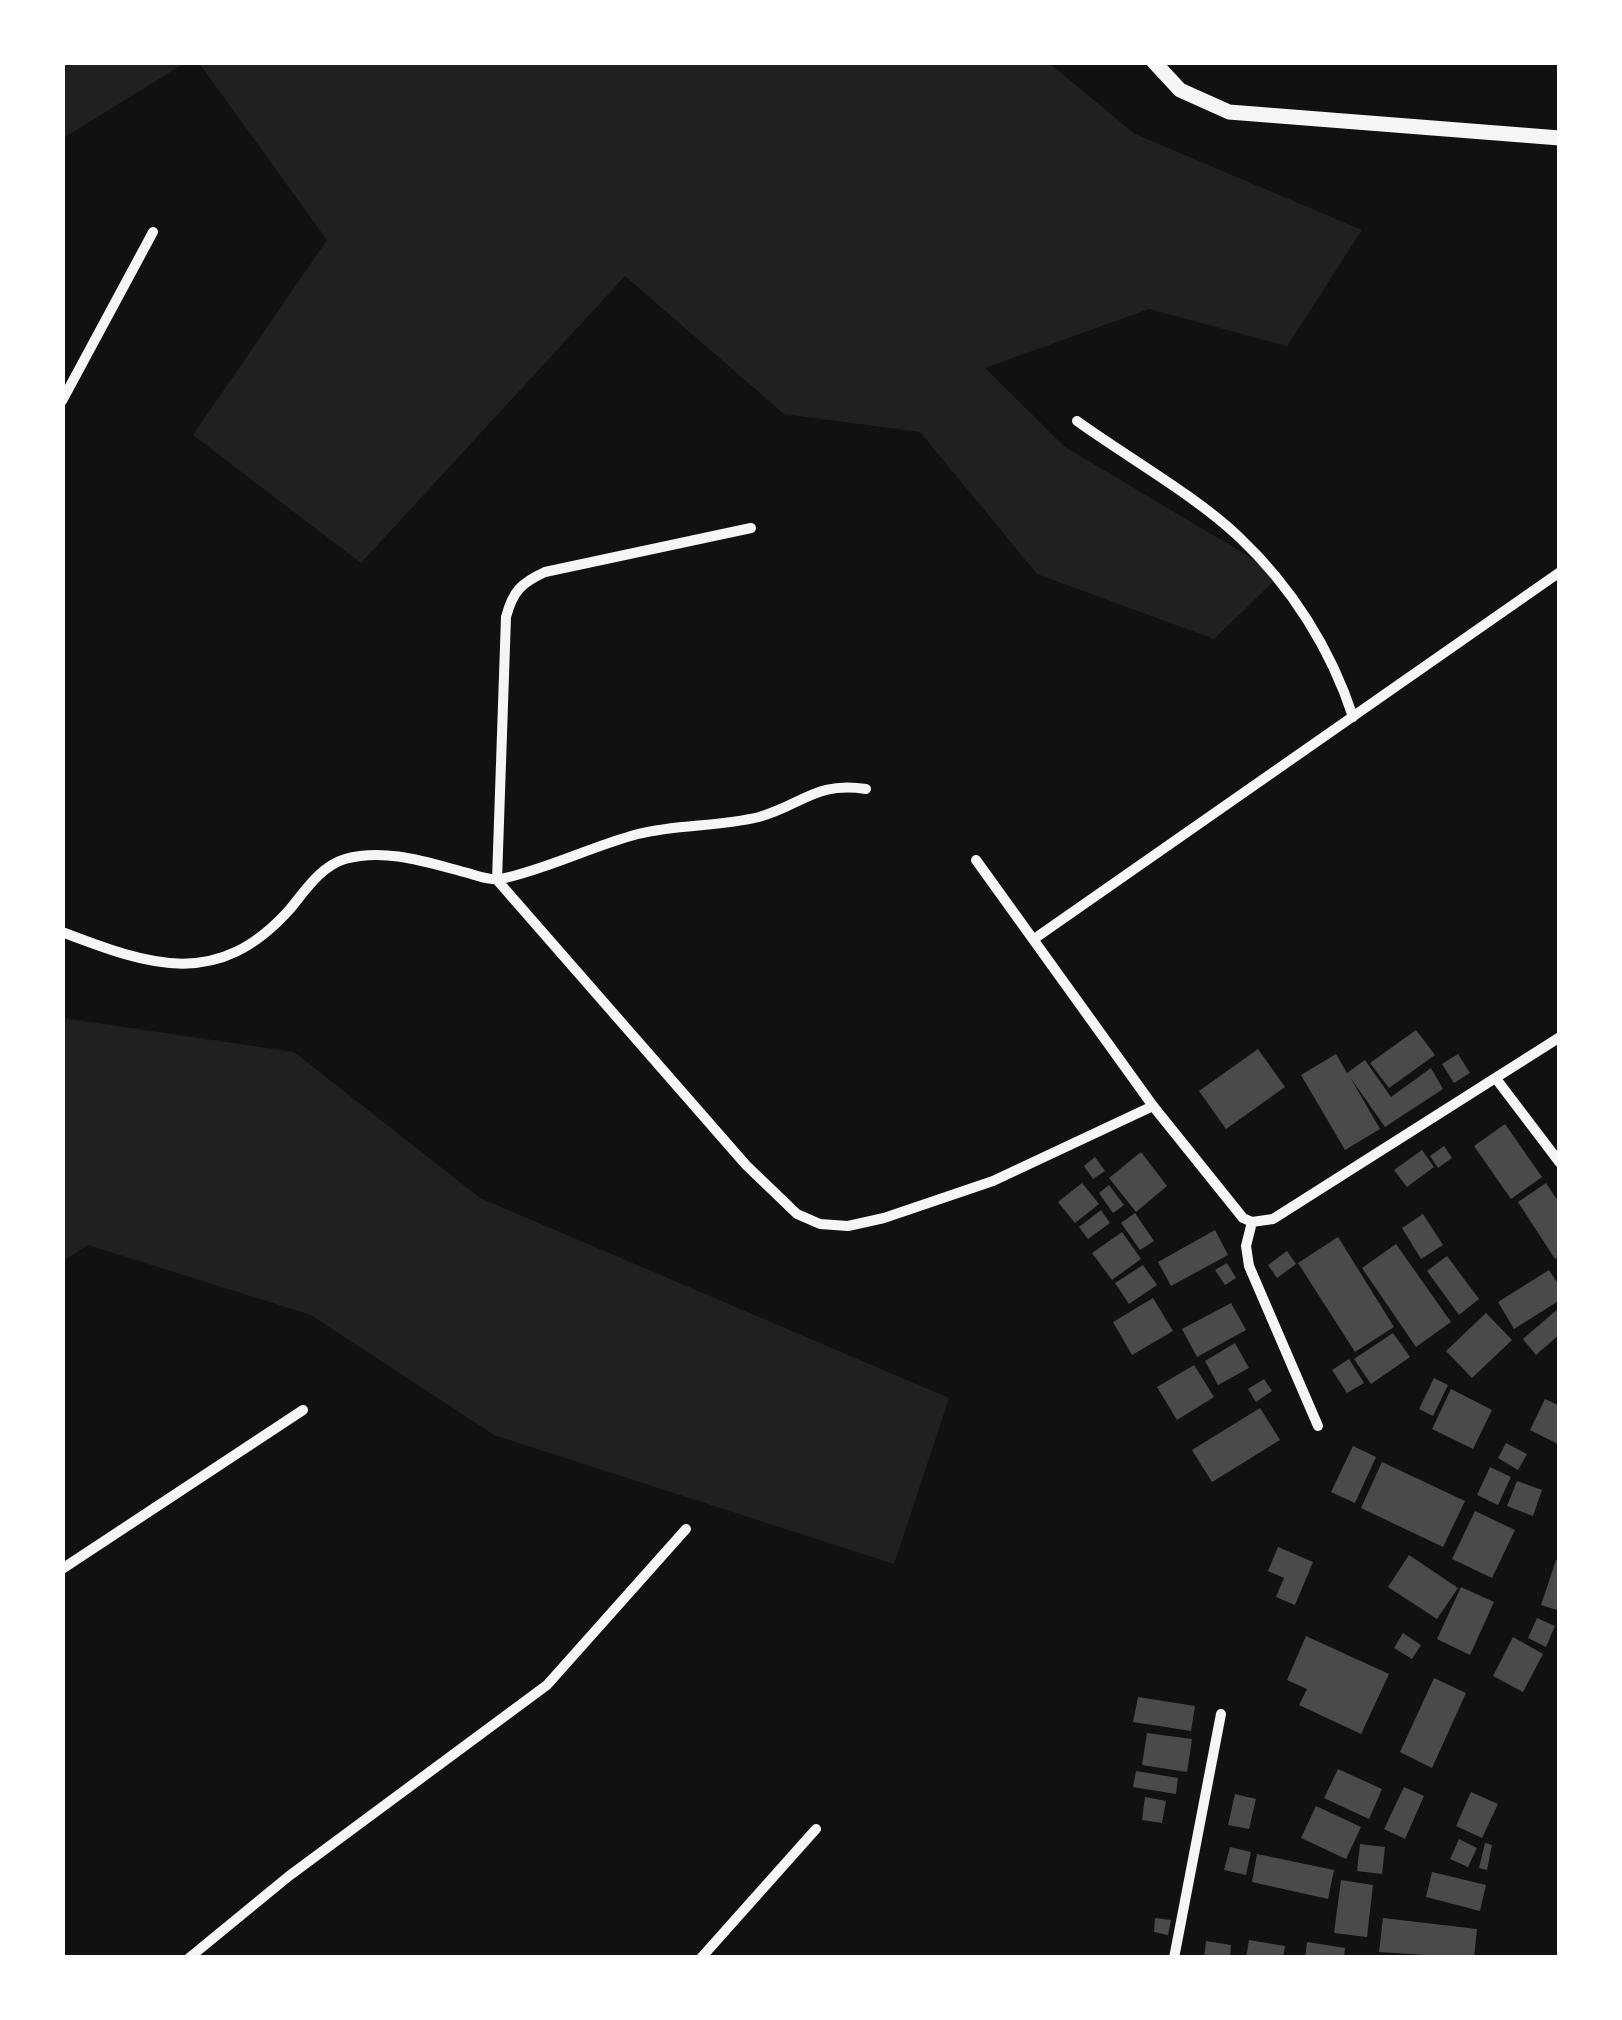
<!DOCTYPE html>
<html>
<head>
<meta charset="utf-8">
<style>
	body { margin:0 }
	#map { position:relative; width:1622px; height:2020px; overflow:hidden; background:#111; font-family:Figtree,sans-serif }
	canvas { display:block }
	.frame { position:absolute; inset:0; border:65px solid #fff; pointer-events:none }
</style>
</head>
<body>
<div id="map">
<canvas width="1622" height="2020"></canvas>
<div class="frame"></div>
</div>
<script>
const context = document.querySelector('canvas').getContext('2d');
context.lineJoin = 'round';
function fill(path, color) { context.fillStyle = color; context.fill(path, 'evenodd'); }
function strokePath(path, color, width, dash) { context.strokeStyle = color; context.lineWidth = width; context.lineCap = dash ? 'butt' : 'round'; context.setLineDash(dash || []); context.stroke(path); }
const green = new Path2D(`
	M63 62H185V63L63 138Z
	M199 63H1049L1135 134 1362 230 1287 346 1149 309 985 368 1065 447 1280 575 1214 639 1037 574 920 432 784 414 625 276 361 563 193 435 327 240Z
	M63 1018 294 1052 480 1198 949 1398 894 1564 494 1435 311 1315 88 1245 63 1261Z`);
const building = new Path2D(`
	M1416 1030 1435 1055 1389 1088 1370 1063Z
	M1258 1049 1285 1087 1226 1129 1199 1091Z
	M1336 1054 1347 1073 1365 1060 1391 1097 1431 1068 1443 1089 1385 1127 1350 1077 1380 1129 1345 1150 1301 1075Z
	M1458 1054 1470 1073 1454 1083 1442 1064Z
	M1505 1124 1542 1177 1511 1199 1474 1146Z
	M1444 1146 1452 1158 1438 1168 1430 1156Z
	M1422 1150 1434 1167 1407 1187 1394 1170Z
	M1141 1152 1167 1186 1136 1212 1109 1178Z
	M1095 1157 1105 1171 1093 1179 1084 1166Z
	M1082 1183 1099 1204 1075 1223 1058 1202Z
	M1546 1183 1560 1204V1255L1555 1259 1518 1202Z
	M1109 1185 1124 1205 1113 1213 1099 1193Z
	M1101 1210 1110 1223 1088 1239 1079 1227Z
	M1135 1213 1154 1241 1140 1250 1121 1223Z
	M1423 1214 1443 1245 1421 1259 1402 1228Z
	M1215 1230 1228 1255 1171 1286 1158 1262Z
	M1122 1232 1141 1259 1112 1280 1092 1253Z
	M1338 1237 1394 1327 1355 1352 1298 1263Z
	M1396 1244 1451 1322 1416 1347 1362 1268Z
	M1287 1251 1296 1264 1277 1278 1268 1265Z
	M1447 1256 1479 1299 1459 1315 1427 1271Z
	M1227 1263 1236 1278 1225 1285 1215 1270Z
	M1143 1265 1157 1285 1129 1304 1115 1283Z
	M1549 1270 1560 1287V1300L1514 1329 1498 1302Z
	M1153 1298 1173 1331 1132 1355 1113 1322Z
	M1231 1303 1246 1330 1197 1357 1182 1329Z
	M1560 1307V1334L1536 1355 1523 1339Z
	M1486 1313 1512 1340 1472 1378 1446 1351Z
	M1393 1333 1410 1357 1371 1384 1354 1359Z
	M1235 1343 1249 1368 1218 1385 1205 1361Z
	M1349 1359 1364 1383 1347 1393 1332 1370Z
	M1194 1365 1214 1397 1177 1420 1157 1387Z
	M1434 1378 1448 1385 1433 1416 1419 1409Z
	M1264 1379 1272 1391 1256 1402 1248 1389Z
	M1451 1389 1492 1410 1473 1449 1432 1429Z
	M1545 1399 1560 1406V1445L1530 1430Z
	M1260 1408 1280 1440 1212 1482 1192 1450Z
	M1506 1443 1527 1454 1518 1470 1498 1458Z
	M1353 1446 1376 1457 1355 1503 1331 1492Z
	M1382 1462 1465 1501 1443 1547 1361 1508Z
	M1490 1467 1511 1477 1498 1505 1477 1495Z
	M1517 1481 1542 1490 1533 1516 1507 1506Z
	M1475 1511 1515 1530 1492 1578 1452 1559Z
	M1278 1547 1313 1562 1295 1605 1276 1597 1284 1578 1268 1571Z
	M1409 1555 1458 1588 1437 1619 1388 1587Z
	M1556 1560 1560 1562V1611L1541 1605Z
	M1461 1587 1494 1602 1470 1655 1437 1639Z
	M1537 1618 1555 1626 1546 1647 1528 1638Z
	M1403 1633 1421 1645 1412 1659 1394 1648Z
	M1306 1636 1389 1674 1361 1734 1299 1705 1307 1689 1287 1680Z
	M1513 1637 1543 1654 1523 1692 1493 1676Z
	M1434 1678 1466 1693 1432 1768 1400 1752Z
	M1138 1697 1195 1706 1191 1731 1133 1722Z
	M1147 1733 1192 1739 1187 1772 1142 1765Z
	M1338 1769 1382 1789 1369 1819 1324 1798Z
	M1136 1771 1178 1778 1176 1794 1133 1787Z
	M1404 1787 1424 1796 1405 1839 1384 1829Z
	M1471 1792 1498 1804 1482 1838 1456 1826Z
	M1235 1794 1256 1799 1249 1829 1228 1825Z
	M1145 1797 1166 1801 1162 1823 1142 1820Z
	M1316 1806 1361 1827 1346 1859 1301 1838Z
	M1459 1839 1477 1848 1468 1867 1450 1859Z
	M1485 1843 1492 1845 1487 1870 1479 1868Z
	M1360 1844 1385 1847 1382 1874 1357 1871Z
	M1230 1847 1251 1852 1246 1875 1224 1870Z
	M1257 1854 1334 1870 1328 1899 1252 1882Z
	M1432 1872 1486 1885 1480 1911 1426 1897Z
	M1341 1880 1373 1885 1367 1937 1334 1933Z
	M1155 1918 1171 1920 1168 1935 1154 1932Z
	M1383 1918 1477 1929 1474 1958 1379 1952Z
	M1249 1940 1285 1946 1283 1958H1246Z
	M1206 1941 1231 1945 1230 1958H1204Z
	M1307 1942 1345 1948 1344 1958H1305Z`);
const minor = new Path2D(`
	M62 401 153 232
	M1077 421C1127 457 1196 496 1239 537 1291 586 1331 649 1353 717
	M751 528 545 572C521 583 513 591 506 617L497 880 746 1165 797 1214 820 1224 848 1226 884 1218 993 1181 1153 1106
	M976 860 1153 1106 1243 1218 1252 1222 1273 1219 1560 1037
	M62 932C151 966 218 990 290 909 305 891 321 866 345 859 385 848 426 862 464 872 476 875 490 881 501 879 548 869 592 846 638 834 678 824 719 827 759 817 802 805 816 781 866 789
	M1034 939 1560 572
	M1497 1080 1560 1163
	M1252 1222 1246 1246 1249 1266 1318 1426
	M62 1569 303 1410
	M189 1958 289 1876 547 1685 686 1529
	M701 1958 816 1829
	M1174 1958 1221 1714`);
const tertiary = new Path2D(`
	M1154 62 1180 90 1229 112 1560 138`);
fill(green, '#202020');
fill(building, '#4a4a4a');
strokePath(minor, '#f5f5f5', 10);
strokePath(tertiary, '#f5f5f5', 15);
</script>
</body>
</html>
